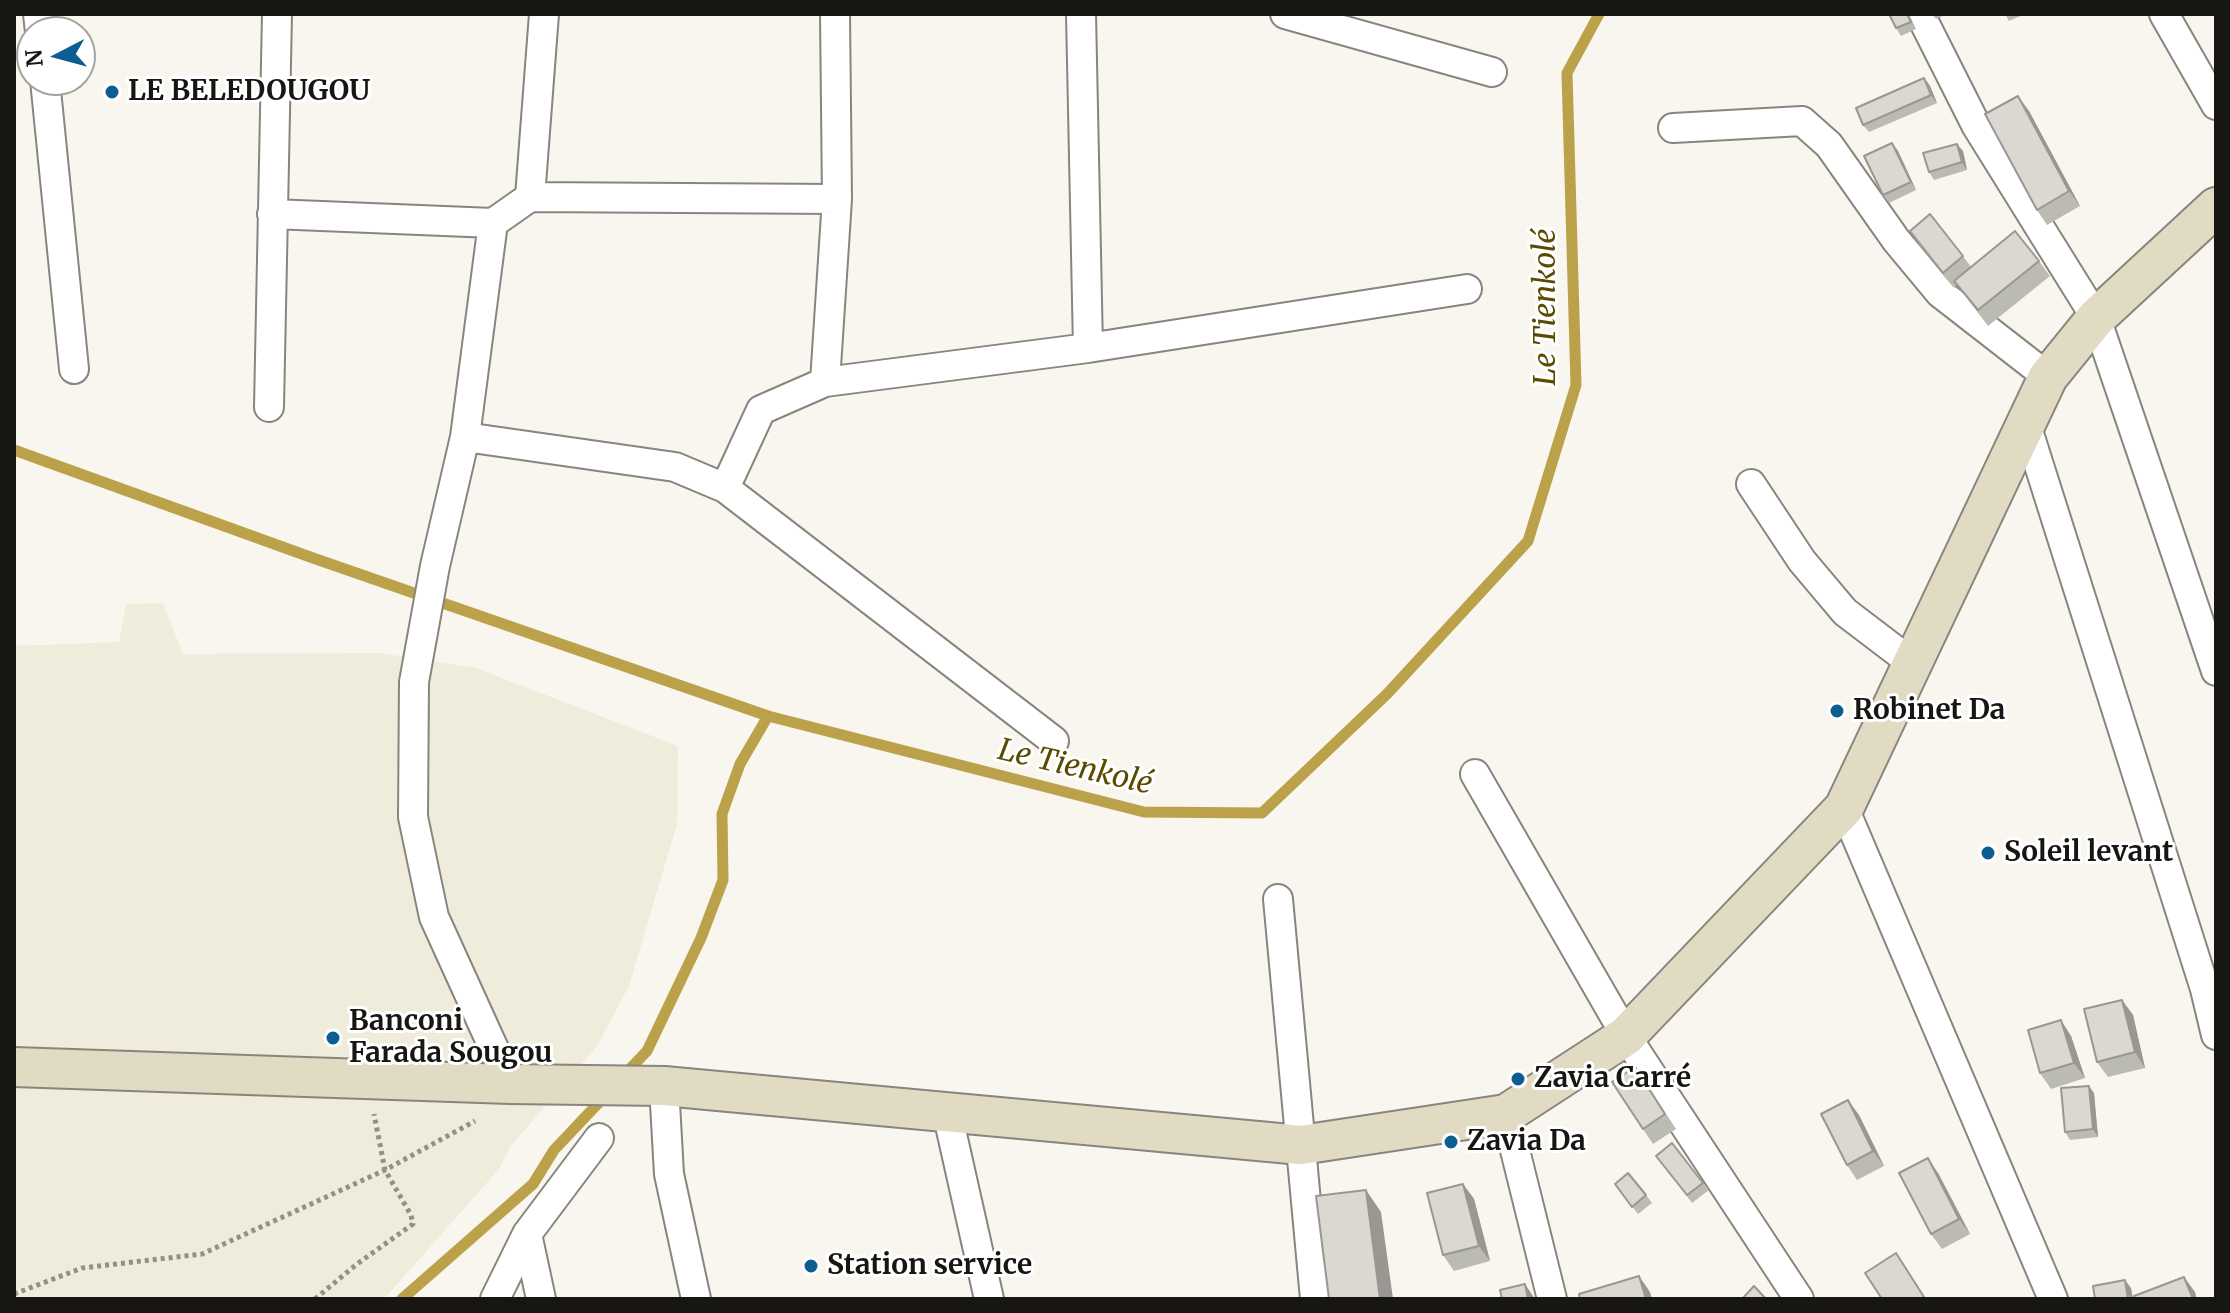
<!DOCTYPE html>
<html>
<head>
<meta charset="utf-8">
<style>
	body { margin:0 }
	#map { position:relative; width:2230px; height:1313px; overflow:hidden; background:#f8f6ee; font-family:Merriweather,serif }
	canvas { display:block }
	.frame { position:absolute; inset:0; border:16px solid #171613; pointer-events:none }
	.north { position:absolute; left:16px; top:16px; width:80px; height:80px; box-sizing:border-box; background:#fff; border:2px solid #a2a2a1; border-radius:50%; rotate:264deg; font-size:22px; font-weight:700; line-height:32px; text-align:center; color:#171613 }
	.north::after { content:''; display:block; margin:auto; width:28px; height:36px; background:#0c5e90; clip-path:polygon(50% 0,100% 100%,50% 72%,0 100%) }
</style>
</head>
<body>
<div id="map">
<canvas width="2230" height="1313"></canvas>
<div class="frame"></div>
<div class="north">N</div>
</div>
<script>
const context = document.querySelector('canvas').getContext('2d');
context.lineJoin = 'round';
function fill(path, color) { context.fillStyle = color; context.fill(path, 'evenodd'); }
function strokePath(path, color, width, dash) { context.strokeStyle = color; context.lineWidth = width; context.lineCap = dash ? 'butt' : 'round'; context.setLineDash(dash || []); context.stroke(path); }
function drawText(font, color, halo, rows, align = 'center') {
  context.font = font + ' Merriweather,serif'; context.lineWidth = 6; context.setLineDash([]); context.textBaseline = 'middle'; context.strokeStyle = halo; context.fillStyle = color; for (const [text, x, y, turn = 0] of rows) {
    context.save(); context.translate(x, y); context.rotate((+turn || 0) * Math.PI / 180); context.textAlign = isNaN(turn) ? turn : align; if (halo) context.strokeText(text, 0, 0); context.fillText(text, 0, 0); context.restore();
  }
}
const built = new Path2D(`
	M163 603 183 654 380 653 476 668 678 746 677 824 629 986 597 1046 509 1148 499 1169 384 1299H14V646L119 642 126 604Z`);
const stream = new Path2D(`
	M14 450 313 558 768 716
	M624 1075 647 1051 701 938 723 880 722 814 740 764 768 716 1144 812 1262 813 1387 694 1528 541 1576 385 1567 73 1599 14
	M402 1299 533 1184 554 1150 607 1094`);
const path = new Path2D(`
	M14 1294 82 1268 202 1254 385 1170 475 1121
	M315 1299 357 1264 413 1224 411 1215 385 1170 374 1114`);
const minor = new Path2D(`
	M38 14 40 32
	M835 14 837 199 825 382 1088 348 1467 289
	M1081 14 1088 348
	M1285 14 1492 72
	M1920 14 1976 125 2096 318 2216 671
	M2164 14 2216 105
	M45 80 74 369
	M1673 128 1802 121 1829 145 1896 240 1940 293 2048 377
	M530 197 837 199
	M272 214 493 223 530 197 544 14
	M493 223 465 437 435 566 414 682 413 817 434 917 510 1084
	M269 407 277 14
	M2025 421 2205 989 2216 1035
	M465 437 675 467 725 488 1054 741
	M1751 484 1802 561 1845 612 1912 663
	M725 488 761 410 825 382
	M1475 774 1626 1036 1799 1299
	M1844 808 2053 1299
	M1278 899 1315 1299
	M664 1086 669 1174 696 1299
	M947 1112 989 1299
	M1506 1114 1552 1299
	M527 1234 541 1299
	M495 1299 527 1234 599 1138`);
const secondary = new Path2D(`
	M14 1067 510 1084 664 1086 1301 1145 1506 1114 1626 1036 1844 808 2048 377 2096 318 2216 207`);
const wall = new Path2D(`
	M1909 14 1916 29 1901 36 1896 28Z
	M1932 14H1947L1936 19Z
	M2005 14H2025L2009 21Z
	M1924 78 1930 86 1937 103 1869 132 1863 125Z
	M2029 111 2080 206 2047 225 2037 210Z
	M1892 143 1898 151 1916 190 1889 203 1883 195Z
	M1963 151 1967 170 1934 180 1929 172Z
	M1910 231 1963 256 1971 267 2039 261 2050 276 1988 326 1957 285 1954 288 1920 246Z
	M2122 1000 2133 1015 2145 1068 2108 1077 2097 1062Z
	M2071 1036 2085 1078 2051 1089 2040 1073Z
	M1646 1083 1676 1129 1653 1144 1643 1129Z
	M2094 1093 2098 1137 2070 1140 2065 1132Z
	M1859 1115 1884 1166 1857 1180 1847 1165Z
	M1656 1156 1703 1183 1709 1190 1692 1203Z
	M1938 1173 1970 1234 1942 1249 1931 1234Z
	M1463 1184 1474 1199 1490 1261 1454 1271 1443 1255Z
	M1615 1184 1646 1195 1652 1203 1638 1214Z`);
const shadedWall = new Path2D(`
	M1924 78 1930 86 1937 103 1931 95Z
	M2018 96 2029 111 2080 206 2069 191Z
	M1892 143 1898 151 1916 190 1911 182Z
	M1957 144 1963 151 1967 170 1962 162Z
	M2122 1000 2133 1015 2145 1068 2135 1052Z
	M2061 1020 2071 1036 2085 1078 2074 1063Z
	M2089 1086 2094 1093 2098 1137 2093 1129Z
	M1848 1100 1859 1115 1884 1166 1873 1151Z
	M1928 1158 1938 1173 1970 1234 1959 1219Z
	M1463 1184 1474 1199 1490 1261 1479 1246Z
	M1366 1190 1381 1212 1393 1299H1380Z
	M1639 1276 1650 1292 1652 1299H1646Z
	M2184 1277 2195 1292 2197 1299H2193Z
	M2125 1280 2131 1288 2133 1299H2129Z
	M1525 1284 1535 1299H1528Z`);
const building = new Path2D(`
	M1889 14H1907L1911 22 1896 28Z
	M1924 78 1931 95 1863 125 1856 108Z
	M2018 96 2069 191 2037 210 1985 114Z
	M1892 143 1911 182 1883 195 1864 156Z
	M1957 144 1962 162 1929 172 1923 153Z
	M1930 214 1963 256 1943 273 1910 231Z
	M2015 231 2039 261 1978 310 1954 281Z
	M2122 1000 2135 1052 2097 1062 2084 1009Z
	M2061 1020 2074 1063 2040 1073 2028 1030Z
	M1635 1067 1665 1114 1643 1129 1612 1082Z
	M2089 1086 2093 1129 2065 1132 2061 1088Z
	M1848 1100 1873 1151 1847 1165 1821 1114Z
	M1672 1143 1703 1183 1687 1195 1656 1156Z
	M1928 1158 1959 1219 1931 1234 1899 1173Z
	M1628 1173 1646 1195 1632 1207 1615 1184Z
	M1463 1184 1479 1246 1443 1255 1427 1193Z
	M1366 1190 1380 1299H1329L1316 1196Z
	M1896 1253 1924 1297 1920 1299H1882L1865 1273Z
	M1639 1276 1646 1299H1580L1579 1294Z
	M2184 1277 2193 1299H2135L2134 1296Z
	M2125 1280 2128 1299H2095L2093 1286Z
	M1525 1284 1528 1299H1502L1500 1290Z
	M1754 1286 1766 1299H1742Z`);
const markers = [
	[112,92,8,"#0c5e90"],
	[1837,711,8,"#0c5e90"],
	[1988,853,8,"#0c5e90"],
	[333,1038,8,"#0c5e90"],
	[1518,1079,8,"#0c5e90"],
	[1451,1142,8,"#0c5e90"],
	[811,1266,8,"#0c5e90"]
];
const poiNames = [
	["LE BELEDOUGOU",128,92],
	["Robinet Da",1853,711],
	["Soleil levant",2004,853],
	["Banconi",349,1022],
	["Farada Sougou",349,1054],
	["Zavia Carré",1534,1079],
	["Zavia Da",1467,1142],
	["Station service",827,1266]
];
const waterNames = [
	["Le Tienkolé",1547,307,-90],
	["Le Tienkolé",1075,768,13]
];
fill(built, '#f0ecdc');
strokePath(stream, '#bba24a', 11);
strokePath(minor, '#87857d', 32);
strokePath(secondary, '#87857d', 42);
strokePath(path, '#91908a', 5, [4, 4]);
strokePath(minor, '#fff', 28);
strokePath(secondary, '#e2dbc4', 38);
fill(wall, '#bbbab3');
fill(shadedWall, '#999792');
fill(building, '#dad8d0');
strokePath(building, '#999792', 2);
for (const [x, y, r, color] of markers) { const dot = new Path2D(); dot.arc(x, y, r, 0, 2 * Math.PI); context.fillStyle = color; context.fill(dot); strokePath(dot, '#fff', 3); }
drawText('bold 28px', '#171613', '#fff', poiNames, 'left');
drawText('italic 30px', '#5b4a00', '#fff', waterNames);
</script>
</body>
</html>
